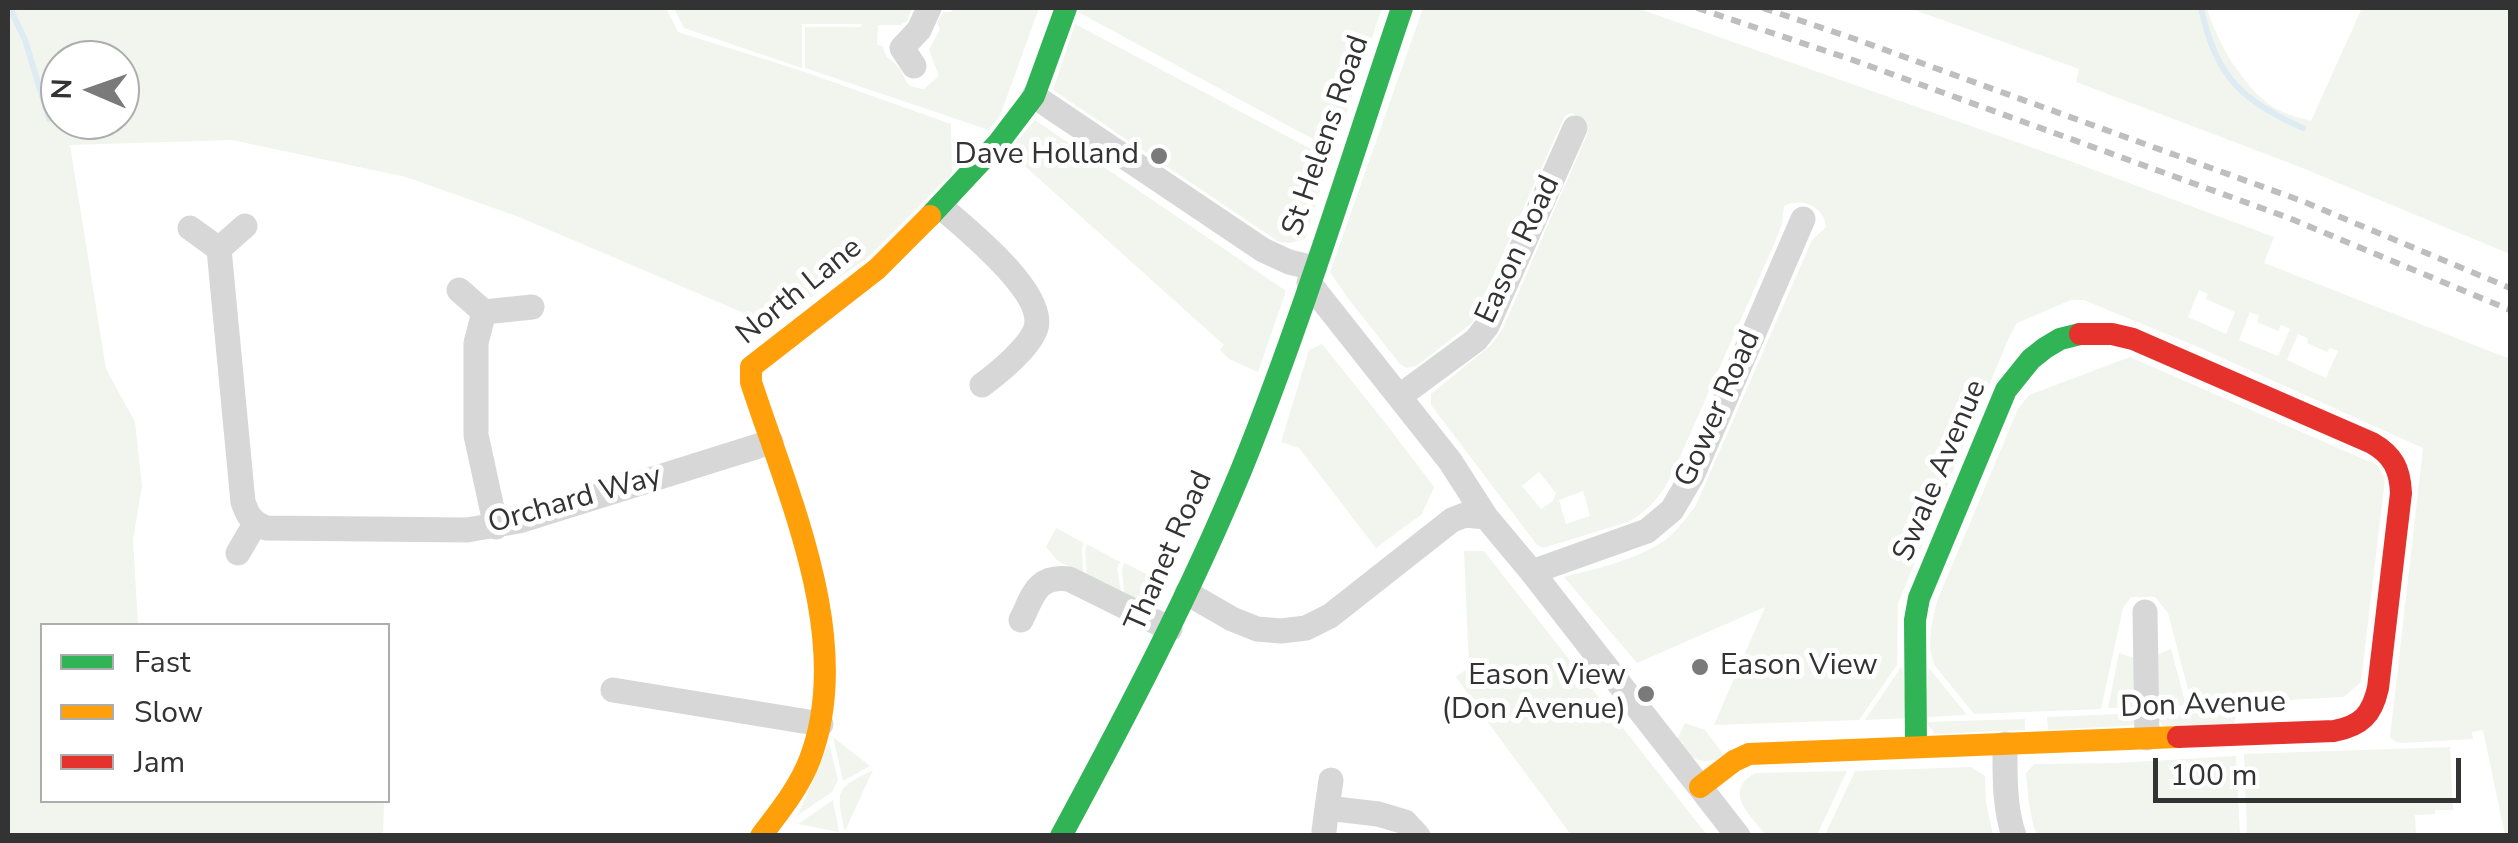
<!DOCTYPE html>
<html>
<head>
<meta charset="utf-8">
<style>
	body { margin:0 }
	#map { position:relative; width:2518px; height:843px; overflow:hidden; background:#fff; font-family:"Nunito Sans",sans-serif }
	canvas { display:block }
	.frame { position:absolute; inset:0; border:10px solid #333; pointer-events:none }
	.legend { position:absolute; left:40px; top:623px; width:350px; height:180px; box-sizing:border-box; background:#fff; border:2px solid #adadad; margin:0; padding:12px 18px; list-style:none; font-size:30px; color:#333 }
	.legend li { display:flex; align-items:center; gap:20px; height:50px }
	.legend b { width:50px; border:2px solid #adadad }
	.north { position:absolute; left:40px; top:40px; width:100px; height:100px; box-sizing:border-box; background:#fff; border:2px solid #adadad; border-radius:50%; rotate:272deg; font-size:28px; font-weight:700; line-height:40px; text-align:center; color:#333 }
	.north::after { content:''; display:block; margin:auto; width:35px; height:45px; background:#7a7a7a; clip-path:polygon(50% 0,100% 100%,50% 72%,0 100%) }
	.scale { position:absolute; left:2153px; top:758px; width:308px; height:45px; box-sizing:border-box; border:5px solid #333; border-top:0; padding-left:12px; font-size:30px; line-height:35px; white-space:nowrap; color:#333; -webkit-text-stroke:8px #fff; paint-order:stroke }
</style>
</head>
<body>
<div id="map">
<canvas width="2518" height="843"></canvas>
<div class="frame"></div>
<ul class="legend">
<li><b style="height:12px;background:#30b455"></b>Fast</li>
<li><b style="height:12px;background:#ff9f0a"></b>Slow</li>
<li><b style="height:12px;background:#e5322d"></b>Jam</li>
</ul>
<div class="north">N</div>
<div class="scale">100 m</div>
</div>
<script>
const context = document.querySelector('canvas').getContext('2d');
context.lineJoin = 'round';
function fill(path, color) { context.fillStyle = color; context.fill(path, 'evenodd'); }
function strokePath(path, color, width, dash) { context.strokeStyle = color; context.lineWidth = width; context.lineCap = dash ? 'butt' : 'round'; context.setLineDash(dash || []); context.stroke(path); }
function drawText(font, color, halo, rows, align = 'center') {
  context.font = font + ' "Nunito Sans",sans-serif'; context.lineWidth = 10; context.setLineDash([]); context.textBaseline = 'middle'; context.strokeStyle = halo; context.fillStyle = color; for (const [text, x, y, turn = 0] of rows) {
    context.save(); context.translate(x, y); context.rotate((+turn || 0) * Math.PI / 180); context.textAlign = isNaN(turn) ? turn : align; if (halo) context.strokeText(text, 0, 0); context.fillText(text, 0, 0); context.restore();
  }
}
const green = new Path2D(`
	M8 8H666L678 32 802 71 951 124 952 173 867 258 772 325 519 217 406 177 232 140 70 145 106 369 135 422 142 486 133 540 138 625 42 626V800L384 801 383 835H8ZM60 60H120V120H60Z
	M674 8H912L907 21 900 25H878L877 45 883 46C886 62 890 56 898 67 909 80 901 86 924 89L939 76 929 50 940 29 937 23 943 12H951L953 8H1039L1000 116 989 130 805 68V27H861L862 24H802V68L684 28Z
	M1080 8H1382L1333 153 1321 148 1322 144 1078 12Z
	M1423 8H1637L2070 161 2274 237 2264 263 2510 359V835H2505L2483 730 2472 732 2473 739 2401 743 2394 741 2390 737 2423 448 2198 347 2084 300H2071L2017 323 2010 335 1898 603 1897 665 1859 720 1714 725 1765 607 1637 663 1564 577C1599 568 1642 559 1670 536 1680 527 1688 516 1696 505L1812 240 1826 227C1824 206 1802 197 1784 206L1782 224 1772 249 1675 468C1665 490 1651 510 1628 522L1543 548 1537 545 1431 405V394L1491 345 1503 328 1586 137 1589 128 1585 120 1572 113 1566 115 1562 122 1472 323 1416 366 1406 368 1400 364 1350 301 1330 272ZM2199 290 2208 294 2206 299 2235 312 2226 334 2188 317ZM2250 312 2259 316 2257 322 2278 331 2281 325 2290 329 2278 356 2239 340ZM2298 334 2308 338 2307 343 2327 352 2330 348 2338 351 2326 378 2287 360ZM1539 472 1556 493 1553 501 1541 509 1522 486ZM1583 491 1590 516 1566 524 1559 500Z
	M1909 8H2207C2216 41 2243 87 2273 107 2284 114 2298 117 2311 121L2362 8H2510V254L2295 165 2076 82 2079 69Z
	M1075 24 1330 159 1305 239 1290 243 1279 242 1053 90Z
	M1035 120 1286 291 1258 372 1229 359 1220 350 1224 345 1008 151Z
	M1322 344 1387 425 1434 487 1422 514 1376 548 1299 448 1281 442 1309 350Z
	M2130 357 2377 465 2385 479 2361 682 2344 697 2192 705 2168 613 2155 597H2131L2123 608 2101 709 1974 714 1936 667C1925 649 1932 621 1937 601L2018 409 2029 395Z
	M1056 528 1084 543 1082 549 1083 573 1058 561 1046 547Z
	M1087 544 1120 562 1117 568 1121 591 1087 575 1085 549Z
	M1464 551H1484L1707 835H1571C1533 782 1493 731 1456 677L1469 667Z
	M1124 563 1165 583 1155 608 1124 594 1122 570Z
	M2171 649 2186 705 2152 707 2151 657Z
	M2119 653 2140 660 2141 707 2108 708Z
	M1902 666 1908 718 1865 720Z
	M1929 668 1967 715 1924 717Z
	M2238 708 2233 727 2166 730 2153 712Z
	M2142 713 2139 725 2048 730 2047 717Z
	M2025 719V730L1935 734 1926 722Z
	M1685 723 1705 730 1726 758C1697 764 1696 762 1676 742Z
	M833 737 870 766 843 781Z
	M829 743 838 780 832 792 798 815Z
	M2450 747 2453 810H2435V814L2415 815 2416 835 2452 833V835H2247L2244 754Z
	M2236 756 2240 835 2037 836C2029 815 2028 794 2026 773L2034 764 2118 763Z
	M1971 767 1985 776 1986 803 1993 835H1825L1855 771Z
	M873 770 845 831C836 790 835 789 873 770Z
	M1847 771 1817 835H1766C1751 816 1722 792 1755 773Z
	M833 800 839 832 798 824Z`);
const stream = new Path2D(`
	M10 8 25 40 49 119
	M2201 8C2215 75 2241 101 2303 128`);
const street = new Path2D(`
	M914 66 902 48 919 30 929 8
	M1034 96 1263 250 1289 262 1314 268
	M941 207C965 228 1046 292 1036 328 1030 347 998 373 982 385
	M190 228 219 249 245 226
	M219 249 243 502C248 516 251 522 266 528L467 530 519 521 771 442
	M1309 283 1450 461 1486 517 1532 572 1738 836
	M459 290 484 312 532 307
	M484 312 476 343V435L496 527
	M1400 396 1476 340 1487 326 1575 128
	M238 553 255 524
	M1532 572 1647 531 1672 510 1692 476 1803 219
	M1187 593 1232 619 1257 629 1281 631 1306 628 1330 616 1452 520 1465 515 1486 517
	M2145 612 2147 738
	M1021 620C1033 596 1036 575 1069 579L1170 629
	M613 690 821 724
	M2005 744C2005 776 2004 806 2014 836
	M1327 808 1331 780
	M1324 831 1327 808 1378 814 1405 822 1418 836`);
const fast = new Path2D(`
	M930 216 999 142 1034 96 1066 8
	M1916 746 1915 620 1919 598 2006 390 2031 359 2045 348 2060 339 2080 334
	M1061 836C1126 716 1190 594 1242 468 1303 317 1350 162 1402 8`);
const slow = new Path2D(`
	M1700 787 1734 761 1749 754 2178 737
	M761 836C779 812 799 788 810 759 855 640 788 496 751 382V367L877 269 930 216`);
const jam = new Path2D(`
	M2080 334H2112L2133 339 2372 443C2393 455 2400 469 2401 493L2378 688C2372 715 2361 726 2334 731L2178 737`);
const rail = new Path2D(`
	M1697 8 1850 59 2289 218 2510 310
	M1763 8 1855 39 2302 201 2510 288`);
const markers = [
	[1159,156,10,"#7a7a7a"],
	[1700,667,10,"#7a7a7a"],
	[1646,694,10,"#7a7a7a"]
];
const streetNames = [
	["St Helens Road",1327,136,-71],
	["Eason Road",1519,250,-65],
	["North Lane",800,292,-39],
	["Gower Road",1719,409,-66],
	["Swale Avenue",1941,471,-67],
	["Orchard Way",575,501,-16],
	["Thanet Road",1170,552,-66],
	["Don Avenue",2203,706,-2]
];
const poiNames = [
	["Dave Holland",1139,156],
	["Eason View",1720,667,"left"],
	["Eason View",1626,677],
	["(Don Avenue)",1626,711]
];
fill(green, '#f1f5ed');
strokePath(stream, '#ddebf3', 6);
strokePath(street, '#d7d7d7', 25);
strokePath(fast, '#30b455', 22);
strokePath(slow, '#ff9f0a', 22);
strokePath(jam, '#e5322d', 22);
strokePath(rail, '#bebebe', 6, [10, 8]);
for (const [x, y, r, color] of markers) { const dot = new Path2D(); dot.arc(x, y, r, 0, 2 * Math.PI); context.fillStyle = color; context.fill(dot); strokePath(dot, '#fff', 4); }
drawText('30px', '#333', '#fff', streetNames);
drawText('30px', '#333', '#fff', poiNames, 'right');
</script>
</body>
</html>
